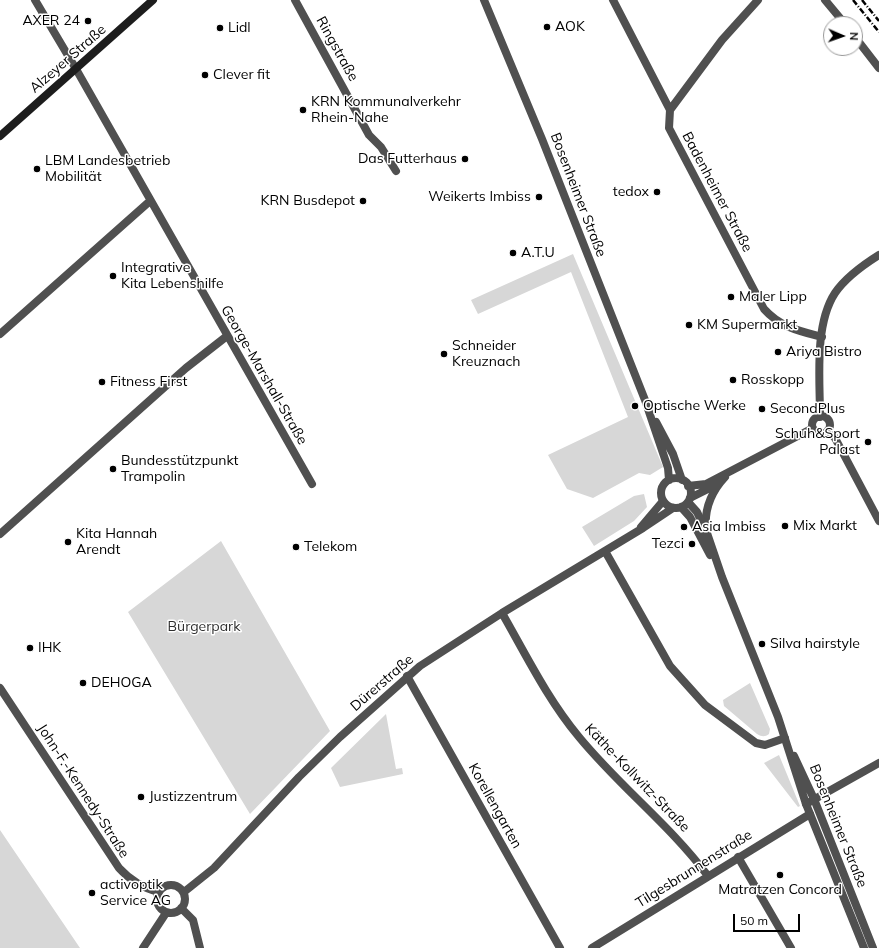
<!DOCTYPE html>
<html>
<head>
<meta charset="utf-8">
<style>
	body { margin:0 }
	#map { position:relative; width:879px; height:948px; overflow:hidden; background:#fff; font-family:Mulish,sans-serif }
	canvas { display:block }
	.north { position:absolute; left:823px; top:16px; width:40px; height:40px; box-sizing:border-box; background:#fff; border:1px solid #999; border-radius:50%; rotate:92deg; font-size:11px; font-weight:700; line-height:16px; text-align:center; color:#000 }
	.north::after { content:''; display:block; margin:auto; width:14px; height:18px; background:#000; clip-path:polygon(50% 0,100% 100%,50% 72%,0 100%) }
	.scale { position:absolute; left:733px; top:914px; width:67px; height:18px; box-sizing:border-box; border:2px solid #000; border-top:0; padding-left:5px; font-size:12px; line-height:14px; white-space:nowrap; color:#000; -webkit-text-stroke:3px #fff; paint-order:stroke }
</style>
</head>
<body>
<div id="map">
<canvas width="879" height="948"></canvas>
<div class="north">N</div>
<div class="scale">50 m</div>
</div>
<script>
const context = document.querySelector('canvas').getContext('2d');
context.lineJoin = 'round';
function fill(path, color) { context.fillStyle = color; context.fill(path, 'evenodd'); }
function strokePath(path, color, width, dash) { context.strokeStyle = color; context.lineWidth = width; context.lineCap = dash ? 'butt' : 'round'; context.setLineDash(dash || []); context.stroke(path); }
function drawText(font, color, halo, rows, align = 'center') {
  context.font = font + ' Mulish,sans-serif'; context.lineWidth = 3; context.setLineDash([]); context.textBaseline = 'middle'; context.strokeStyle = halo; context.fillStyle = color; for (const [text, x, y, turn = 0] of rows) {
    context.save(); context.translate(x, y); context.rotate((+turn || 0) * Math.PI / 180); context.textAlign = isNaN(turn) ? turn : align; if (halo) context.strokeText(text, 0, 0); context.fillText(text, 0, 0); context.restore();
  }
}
const green = new Path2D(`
	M573 254 663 467 650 475 639 473 593 498 567 489 548 455 628 417 571 272 478 314 471 300Z
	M644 494 647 507 634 521 594 546 582 527 634 496Z
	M221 541 330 731 250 814 128 612Z
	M750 683 770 729 769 734C765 737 762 737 757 734L724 706 723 700Z
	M386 714 396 769 402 768 403 774 340 787 331 768Z
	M779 755 800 806 798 807 764 763Z
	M0 830 80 948H0Z`);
const minor = new Path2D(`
	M35 0 76 69 312 484
	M295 0 369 135 381 147 396 171
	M613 0 670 110
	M758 0 722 40 670 110 669 128 764 309C780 327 799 331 822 337
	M825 0 845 24
	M855 37 879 68
	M0 334 150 201
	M812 425a9 9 0 1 1 18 0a9 9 0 1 1-18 0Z
	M820 417C820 380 814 325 835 293 846 277 863 265 879 255
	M828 430 835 438 879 521
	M688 486 706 484 813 428
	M690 498 718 484
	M641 527 663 501
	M706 530C704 509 711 492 725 477
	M0 534 186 368 227 336
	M605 551 670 666 705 705 756 743 765 745 785 738
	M502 613C526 655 548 700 579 737 620 787 669 824 708 876
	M407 676 560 948
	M0 688 119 868C130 880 142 888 159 892
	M806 804 879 763
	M738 857 791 948
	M157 899a14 14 0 1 1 28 0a14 14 0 1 1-28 0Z
	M184 892 214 868 299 777 340 737 420 666 502 613 643 528 673 508
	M181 908 193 920 200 948
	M143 948 166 913
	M592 948 810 814`);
const tertiary = new Path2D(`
	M484 0 542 139 645 400 668 468 669 480
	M656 422 673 454 682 480
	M661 493a15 15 0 1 1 30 0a15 15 0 1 1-30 0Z
	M688 502 697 512 707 533 722 577 778 717 806 804 864 948
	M681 507 690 517 710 555
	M794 756 814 799 873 948`);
const secondary = new Path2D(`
	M0 136 153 0`);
const rail = new Path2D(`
	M853 0 879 32
	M862 0 879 21`);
const markers = [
	[88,21,4,"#000"],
	[547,27,4,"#000"],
	[220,28,4,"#000"],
	[205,75,4,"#000"],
	[303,110,4,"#000"],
	[465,159,4,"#000"],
	[37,169,4,"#000"],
	[657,192,4,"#000"],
	[539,197,4,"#000"],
	[363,201,4,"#000"],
	[513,253,4,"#000"],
	[113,276,4,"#000"],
	[731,297,4,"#000"],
	[689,325,4,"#000"],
	[778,352,4,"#000"],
	[444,354,4,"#000"],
	[733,380,4,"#000"],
	[102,382,4,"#000"],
	[635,406,4,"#000"],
	[762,409,4,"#000"],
	[868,442,4,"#000"],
	[113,469,4,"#000"],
	[785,526,4,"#000"],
	[684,527,4,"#000"],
	[68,542,4,"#000"],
	[692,544,4,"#000"],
	[296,547,4,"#000"],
	[762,644,4,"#000"],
	[30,648,4,"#000"],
	[83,683,4,"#000"],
	[141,797,4,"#000"],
	[780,875,4,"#000"],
	[92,893,4,"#000"]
];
const poiNames = [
	["AXER 24",80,21,"right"],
	["AOK",555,27],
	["Lidl",228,28],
	["Clever fit",213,75],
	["KRN Kommunalverkehr",311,102],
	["Rhein-Nahe",311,118],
	["Das Futterhaus",457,159,"right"],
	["LBM Landesbetrieb",45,161],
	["Mobilität",45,177],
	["tedox",649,192,"right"],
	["Weikerts Imbiss",531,197,"right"],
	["KRN Busdepot",355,201,"right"],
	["A.T.U",521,253],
	["Integrative",121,268],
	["Kita Lebenshilfe",121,284],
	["Maler Lipp",739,297],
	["KM Supermarkt",697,325],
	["Schneider",452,346],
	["Kreuznach",452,362],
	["Ariya Bistro",786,352],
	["Rosskopp",741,380],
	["Fitness First",110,382],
	["Optische Werke",643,406],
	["SecondPlus",770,409],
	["Schuh&Sport",860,434,"right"],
	["Palast",860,450,"right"],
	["Bundesstützpunkt",121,461],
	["Trampolin",121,477],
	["Mix Markt",793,526],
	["Asia Imbiss",692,527],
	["Kita Hannah",76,534],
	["Arendt",76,550],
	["Tezci",684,544,"right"],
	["Telekom",304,547],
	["Silva hairstyle",770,644],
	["IHK",38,648],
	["DEHOGA",91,683],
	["Justizzentrum",149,797],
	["activoptik",100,885],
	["Service AG",100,901],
	["Matratzen Concord",780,890,"center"]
];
const streetNames = [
	["Ringstraße",337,49,61],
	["Alzeyer Straße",68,59,-41],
	["Badenheimer Straße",717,192,62],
	["Bosenheimer Straße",578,195,69],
	["George-Marshall-Straße",264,375,60],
	["Dürerstraße",382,683,-41],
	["Käthe-Kollwitz-Straße",637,778,46],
	["John-F.-Kennedy-Straße",83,791,57],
	["Korellengarten",495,806,61],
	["Bosenheimer Straße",838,826,68],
	["Tilgesbrunnenstraße",694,869,-32]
];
const parkNames = [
	["Bürgerpark",204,627]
];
fill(green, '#d7d7d7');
strokePath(minor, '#505050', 8);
strokePath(tertiary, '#505050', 8);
strokePath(secondary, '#1d1d1d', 8);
strokePath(rail, '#000', 2.5, [6, 2, 1, 2]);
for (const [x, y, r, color] of markers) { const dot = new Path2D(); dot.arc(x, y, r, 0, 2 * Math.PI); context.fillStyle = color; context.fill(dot); strokePath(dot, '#fff', 1.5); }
drawText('14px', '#000', '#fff', poiNames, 'left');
drawText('14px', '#000', '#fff', streetNames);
drawText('14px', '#2e2e2e', '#fff', parkNames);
</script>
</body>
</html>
